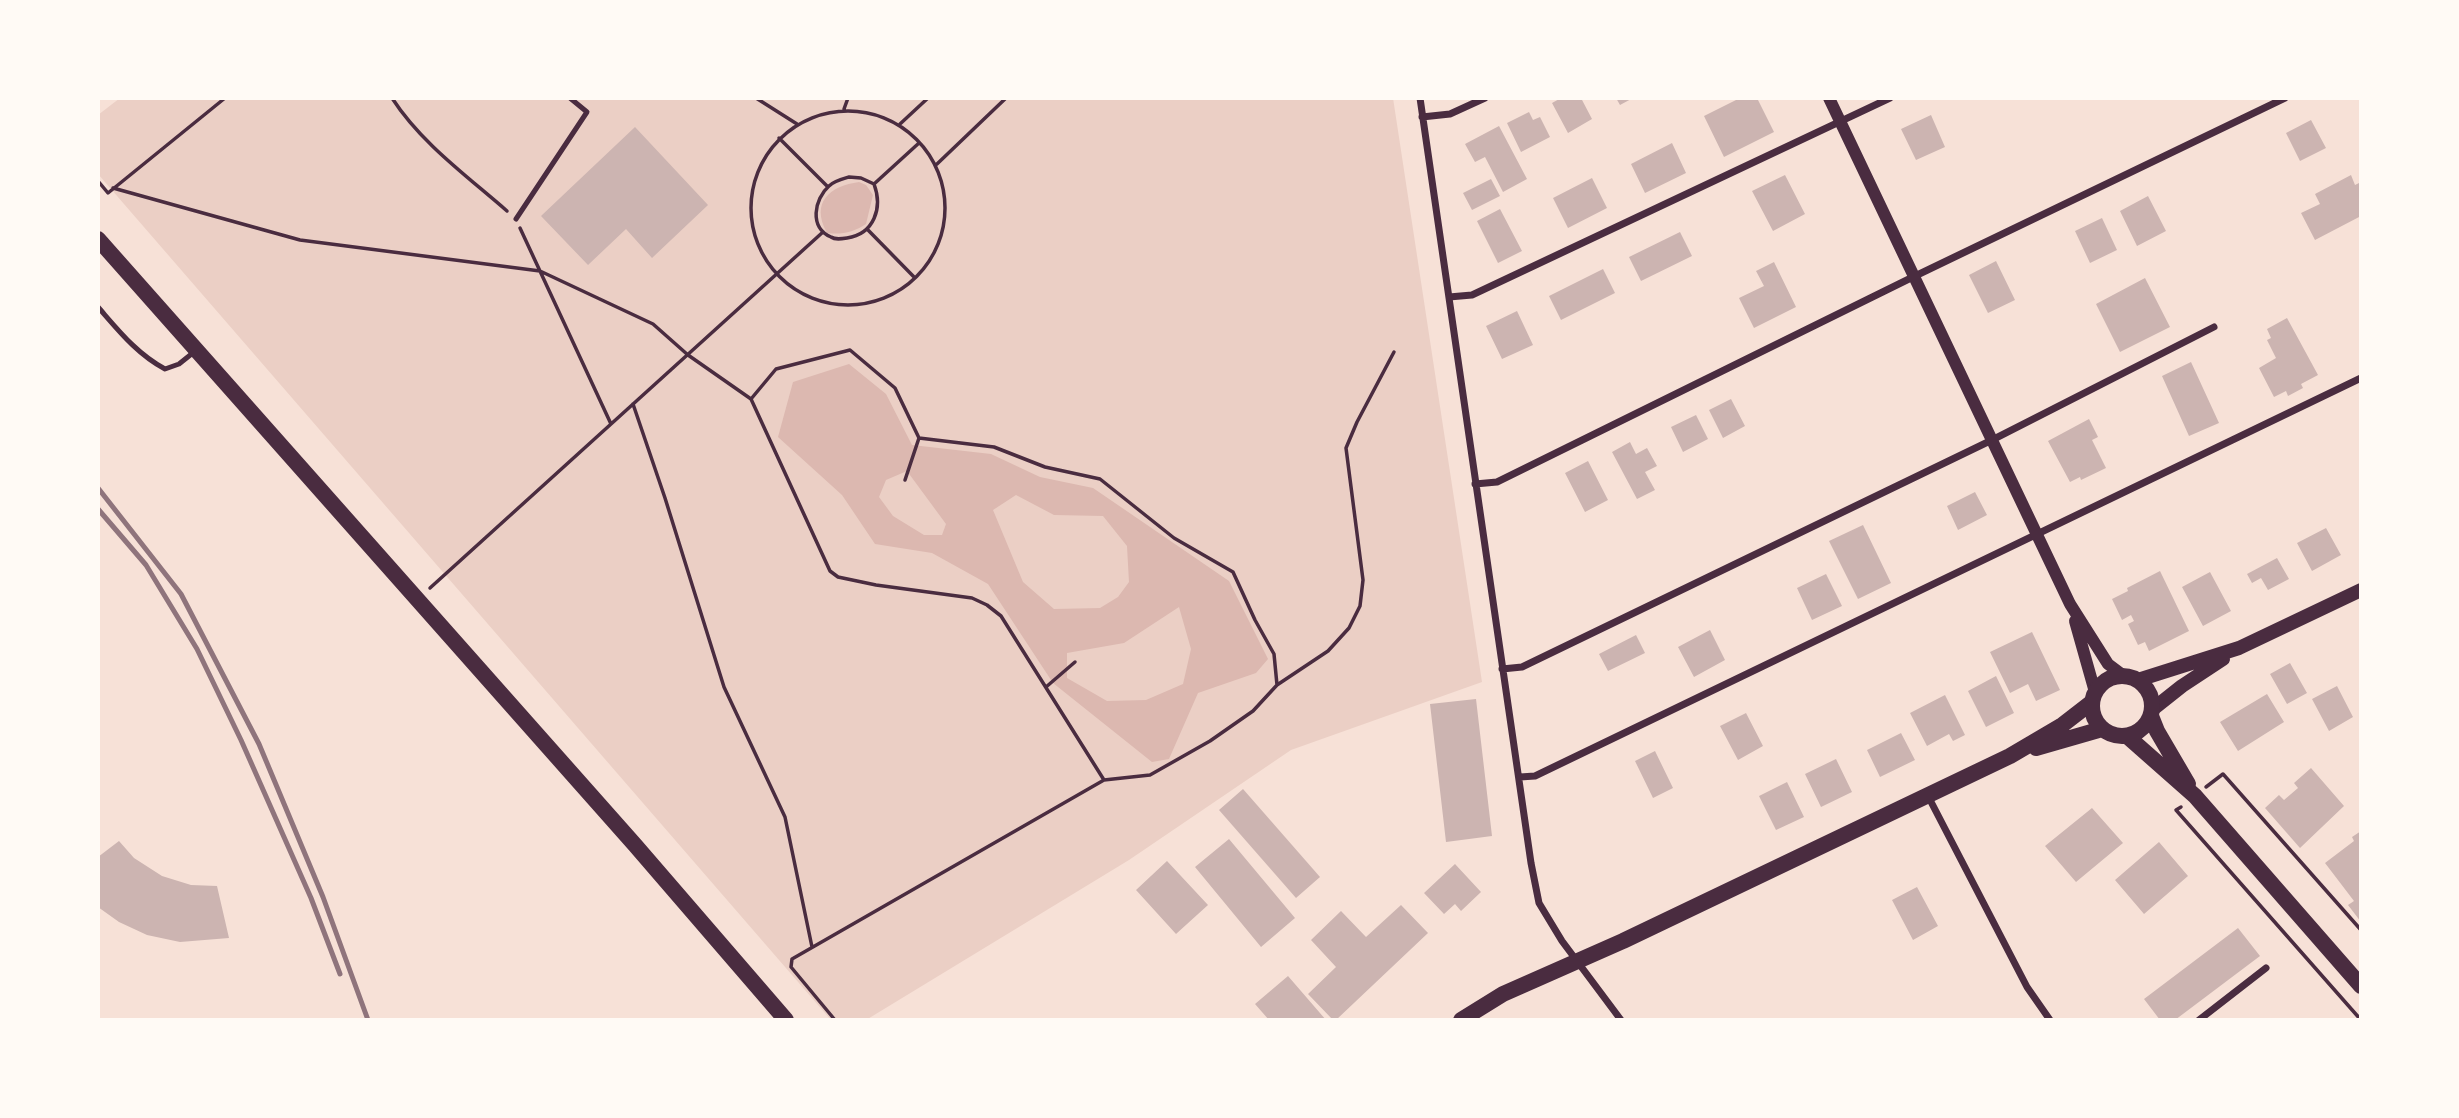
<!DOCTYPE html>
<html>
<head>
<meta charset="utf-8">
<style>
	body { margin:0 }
	#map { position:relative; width:2459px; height:1118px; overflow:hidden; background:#f7e1d7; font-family:Lato,sans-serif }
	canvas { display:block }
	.frame { position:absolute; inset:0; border:100px solid #fffaf5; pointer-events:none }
</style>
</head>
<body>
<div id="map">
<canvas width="2459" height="1118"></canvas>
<div class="frame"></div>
</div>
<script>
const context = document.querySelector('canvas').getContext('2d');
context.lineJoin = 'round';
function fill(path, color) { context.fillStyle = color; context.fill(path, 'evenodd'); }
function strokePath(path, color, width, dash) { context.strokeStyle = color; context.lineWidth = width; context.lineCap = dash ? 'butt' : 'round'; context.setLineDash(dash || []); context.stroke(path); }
const green = new Path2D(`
	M120 98H1393L1482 682 1291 750 1129 860 866 1020H831L98 174V115Z`);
const water = new Path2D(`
	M859 182 866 185 873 195 866 224C854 232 842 235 827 233 810 202 830 186 859 182Z
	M849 364 886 394 912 445 991 454 1040 477 1093 488 1229 581 1268 659 1256 673 1198 693 1169 759 1152 762 1053 683 988 584 932 553 875 544 842 495 778 437 793 382ZM907 471 946 524 942 535H924L893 516 879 497 886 480ZM1016 495 1054 515 1103 516 1127 546 1129 582 1118 597 1100 608 1054 609 1023 582 993 510ZM1179 607 1191 649 1183 684 1146 700 1107 701 1067 678V653L1124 643Z`);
const building = new Path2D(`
	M1561 98H1581L1592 119 1568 133 1552 103Z
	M1616 98H1633L1620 105Z
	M1740 98H1757L1774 132 1724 157 1704 116Z
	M1529 112 1533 120 1540 117 1550 137 1521 152 1507 123Z
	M1931 115 1945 147 1916 160 1901 129Z
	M2311 120 2326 148 2300 161 2286 133Z
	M1499 126 1527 179 1503 192 1485 157 1475 162 1465 144Z
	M635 127 708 205 652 258 626 229 588 265 541 216Z
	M1672 143 1686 173 1645 193 1631 164Z
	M1785 175 1805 214 1773 231 1752 191Z
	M2351 175 2355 185 2361 182V216L2315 240 2301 213 2320 204 2315 194Z
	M1592 178 1607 208 1568 228 1553 198Z
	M1491 179 1500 196 1472 210 1463 193Z
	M2148 196 2166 231 2137 246 2120 211Z
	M1500 209 1522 251 1498 263 1477 221Z
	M2102 218 2117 250 2090 263 2075 231Z
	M1680 232 1692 256 1641 281 1629 257Z
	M1996 261 2015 300 1988 313 1969 275Z
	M1774 262 1796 307 1754 328 1739 298 1764 286 1756 271Z
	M1603 269 1615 293 1561 320 1549 296Z
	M2145 278 2170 327 2120 352 2096 304Z
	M1517 311 1533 345 1502 359 1486 326Z
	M2287 318 2318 375 2301 384 2303 388 2288 396 2286 391 2274 397 2259 368 2276 358 2267 340 2271 338 2267 329Z
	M2191 362 2219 423 2189 436 2162 376Z
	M1731 399 1745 426 1723 438 1709 410Z
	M1696 415 1708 439 1683 452 1671 427Z
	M2089 419 2098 437 2092 440 2106 468 2081 480 2080 477 2070 482 2048 441Z
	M1630 442 1636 454 1647 448 1657 466 1645 472 1655 490 1637 499 1612 452Z
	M1588 461 1608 500 1585 512 1565 473Z
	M1975 492 1987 515 1958 530 1947 506Z
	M1863 525 1891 583 1858 599 1829 541Z
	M2326 528 2341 555 2312 571 2297 543Z
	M2277 558 2289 579 2268 590 2261 578 2252 583 2247 574Z
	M2160 571 2189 631 2149 651 2145 642 2138 645 2128 624 2134 621 2131 615 2122 620 2112 599 2128 591 2127 588Z
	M2210 572 2231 611 2203 626 2182 587Z
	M1826 574 1842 606 1812 620 1797 588Z
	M1710 630 1725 660 1694 677 1678 647Z
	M2032 632 2060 690 2036 701 2028 684 2010 693 1990 652Z
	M1636 635 1645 653 1608 671 1599 654Z
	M2290 663 2307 693 2287 704 2270 674Z
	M1996 676 2014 713 1986 727 1968 691Z
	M2337 686 2353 717 2329 731 2312 699Z
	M2267 694 2284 722 2238 751 2220 722Z
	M1945 695 1965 735 1953 741 1949 734 1927 746 1910 713Z
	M1476 699 1492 836 1446 842 1430 704Z
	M1746 713 1763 746 1738 760 1720 726Z
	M1901 733 1915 760 1880 777 1867 750Z
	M1655 751 1673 788 1653 798 1635 761Z
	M1836 759 1852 792 1821 807 1805 774Z
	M2311 768 2344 806 2300 848 2265 808 2279 795 2284 800 2298 788 2294 783Z
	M1787 782 1804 817 1776 830 1759 796Z
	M1243 789 1320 877 1296 898 1219 810Z
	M2092 808 2123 843 2076 882 2045 846Z
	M2361 831V922L2348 905 2354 901 2325 863 2354 841 2352 837Z
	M1229 839 1295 918 1261 947 1195 867Z
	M119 841 134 858 162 876 191 885 217 886 229 938 180 942 147 935 119 922 98 907V857Z
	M2159 842 2188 876 2144 914 2115 880Z
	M1167 861 1208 905 1176 934 1136 890Z
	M1455 864 1481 892 1461 911 1455 904 1444 914 1424 893Z
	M1917 887 1938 926 1913 940 1892 900Z
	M1401 905 1428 933 1336 1020H1333L1308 994 1336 967 1311 940 1341 911 1366 937Z
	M2238 928 2260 956 2175 1020H2160L2144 999Z
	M1288 976 1326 1020H1269L1255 1004Z`);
const path = new Path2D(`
	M392 98C421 143 467 176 507 211
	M756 98 797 124
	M844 109 848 98
	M751 208a97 97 0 1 1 194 0a97 97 0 1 1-194 0Z
	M900 124 928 98
	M779 138 828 187
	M937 164 1006 98
	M849 177 861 178 874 184C883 208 874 234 847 238 841 239 835 240 831 237 809 228 814 199 829 186 834 181 842 179 849 177Z
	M98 181 108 193 225 98
	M874 184 919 143
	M113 188 300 240 540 271 653 324 688 355 751 399
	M520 228 611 424
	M868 230 915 278
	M633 404 665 498 724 687 785 817 812 947
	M905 480 919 438
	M430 588 823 232
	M1046 687 1075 662
	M1104 780 1001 616 987 605 972 598 876 585 838 577 830 571 751 399 776 369 850 350 895 388 919 438 994 447 1045 467 1100 479 1174 538 1233 572 1255 620 1274 654 1277 685
	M2206 787 2223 774 2361 930
	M2181 807 2176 810 2361 1020
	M835 1020 791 967 792 959 1104 780 1150 775 1210 741 1253 711 1277 685 1328 651 1349 628 1360 606 1363 580 1346 448 1357 422 1394 352`);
const service = new Path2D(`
	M516 219 587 112 570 98
	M98 307C119 331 137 354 165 369L179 364 194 352`);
const minor = new Path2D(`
	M1420 98 1531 863 1539 903 1562 941 1621 1020
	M1422 117 1450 114 1485 98
	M1449 297 1472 295 1890 98
	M1475 484 1497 482 1913 277 2285 98
	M1502 669 1522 667 1992 440 2214 327
	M1520 777 1535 776 2361 378
	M1928 796 2027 987 2050 1020
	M2199 1020 2266 968`);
const tertiary = new Path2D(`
	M1829 98 2070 604 2108 664 2124 676
	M2075 621 2095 692`);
const secondary = new Path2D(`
	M2138 680 2239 648 2361 590
	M2153 709 2182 686 2223 659`);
const primary = new Path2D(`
	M98 239 635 845 786 1020
	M2092 706a30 30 0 1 1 60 0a30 30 0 1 1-60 0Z
	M2151 716 2157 731 2188 784
	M2127 736 2195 796 2361 986
	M2036 748 2102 729
	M1461 1020 1503 994 1623 941 2010 756 2061 726 2092 702`);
const rail = new Path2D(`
	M98 488 181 594 259 744 323 897 368 1020
	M98 509 146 565 197 649 241 740 311 898 340 974`);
fill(green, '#ebcfc5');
fill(water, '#dcb8b0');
fill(building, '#ccb4b1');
strokePath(path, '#4a2c40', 3.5);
strokePath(service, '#4a2c40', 5);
strokePath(minor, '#4a2c40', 7);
strokePath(tertiary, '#4a2c40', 12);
strokePath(secondary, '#4a2c40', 14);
strokePath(primary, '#4a2c40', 16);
strokePath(rail, '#8f747c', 5);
</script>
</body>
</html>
